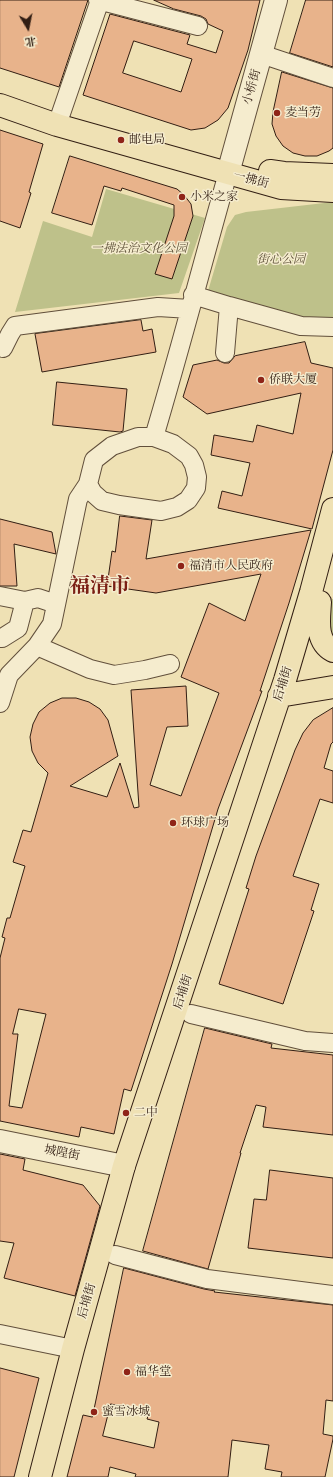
<!DOCTYPE html>
<html>
<head>
<meta charset="utf-8">
<style>
	body { margin:0 }
	#map { position:relative; width:333px; height:1477px; overflow:hidden; background:#efe1b4; font-family:"Old Standard TT","Noto Serif SC",serif }
	canvas { display:block }
	.north { position:absolute; left:8px; top:8px; width:40px; height:40px; -webkit-text-stroke:3px #f5ecce; paint-order:stroke; rotate:170deg; font-size:11px; font-weight:700; line-height:16px; text-align:center; color:#321e13 }
	.north::after { content:''; display:block; margin:auto; width:14px; height:18px; background:#321e13; clip-path:polygon(50% 0,100% 100%,50% 72%,0 100%) }
</style>
</head>
<body>
<div id="map">
<canvas width="333" height="1477"></canvas>
<div class="north">北</div>
</div>
<script>
const context = document.querySelector('canvas').getContext('2d');
context.lineJoin = 'round';
function fill(path, color) { context.fillStyle = color; context.fill(path, 'evenodd'); }
function strokePath(path, color, width, dash) { context.strokeStyle = color; context.lineWidth = width; context.lineCap = dash ? 'butt' : 'round'; context.setLineDash(dash || []); context.stroke(path); }
function drawText(font, color, halo, rows, align = 'center') {
  context.font = font + ' "Old Standard TT","Noto Serif SC",serif'; context.lineWidth = 3; context.setLineDash([]); context.textBaseline = 'middle'; context.strokeStyle = halo; context.fillStyle = color; for (const [text, x, y, turn = 0] of rows) {
    context.save(); context.translate(x, y); context.rotate((+turn || 0) * Math.PI / 180); context.textAlign = isNaN(turn) ? turn : align; if (halo) context.strokeText(text, 0, 0); context.fillText(text, 0, 0); context.restore();
  }
}
const green = new Path2D(`
	M106 189 205 218 179 293 15 312 43 221 92 237Z
	M333 202V317L302 321 208 291 227 227 235 215 246 212Z
	M332 599H333V649L324 631Z`);
const building = new Path2D(`
	M0 0H88L59 87 0 68Z
	M154 0H260L248 50 228 108 218 120 205 128 191 130 83 95 110 14 190 35 187 44 216 53 223 31 208 24 206 19 201 16 174 9ZM134 41 192 59 181 92 123 73Z
	M306 0H333V67L290 53Z
	M282 72 333 88V148L329 151 317 156H305L293 153 283 146 276 136 272 124 273 112Z
	M0 130 43 144 29 192 31 193 20 228 0 221Z
	M70 156 177 189 184 195 191 204 193 216 172 279 155 274 174 216V205L122 188 121 191 104 186 92 225 52 213Z
	M141 320 143 331 152 329 156 352 42 372 35 334Z
	M305 342 311 363 333 368V450L312 529 218 508 222 491 242 496 250 463 211 455 214 435 253 442 257 425 293 434 301 393 207 414 183 397 193 365 217 360 224 363H229L235 356Z
	M57 382 127 389 123 431 120 432 53 425Z
	M120 516 152 520 146 559 311 530 289 603 260 691H262L218 809 172 964 131 1091 124 1089 114 1134 81 1127 79 1137 0 1121V958L5 938 2 937 7 918H10L25 866 13 862 23 830 31 832 48 773 38 763 32 751 30 737 33 724 39 712 50 703 62 698H76L89 702 100 709 108 720 118 756 70 786 107 797 120 763 134 808 139 807 131 690 186 686 188 726 167 727 150 785 181 796 219 693 181 677 209 603 245 621 261 574 156 593 107 586 112 551 115 552ZM19 1009 46 1014 22 1108 9 1106 18 1034H13Z
	M0 519 52 532 56 554 14 544 17 586H0Z
	M333 708V742L331 744 324 768 333 771V803L320 799 293 876 319 884 311 910 314 911 283 1004 219 984 249 889 246 888 256 856 295 750 303 733 313 720Z
	M205 1028 272 1044 271 1048 333 1055V1135L263 1127 266 1107 256 1105 240 1153H241L208 1269 143 1251Z
	M0 1154 25 1159 23 1170 83 1185 100 1206 75 1296 4 1278 14 1243 0 1241Z
	M270 1170 333 1178V1258L248 1248 254 1199 266 1200Z
	M124 1268 204 1289 215 1291 214 1292 333 1305V1401L326 1400 323 1434 333 1436V1439L325 1477H281L282 1472 265 1469 269 1445 232 1440 228 1477H135L136 1474 110 1467 108 1477H67L83 1415 92 1417ZM111 1404 149 1413 147 1419 159 1422 154 1448 103 1436Z
	M0 1368 39 1378 14 1477H0Z`);
const minor = new Path2D(`
	M98 0 198 26
	M261 54 333 78
	M57 125 100 0
	M193 295 229 306 301 326 333 327
	M3 348 10 334 15 326 158 307 190 309
	M225 353 229 306
	M154 437C180 350 203 261 228 173
	M0 596 25 601 38 598 56 604
	M0 638H2L18 628 25 601
	M37 646 90 669 114 675 145 670 170 664
	M0 703 9 675 37 646 52 624 78 499 88 484 94 460 112 446 138 437H154L173 444 189 456 194 465 197 477 196 488 188 500 177 507 161 511 119 505 102 501 93 493 88 484
	M191 1014 305 1041 333 1043
	M115 1255 207 1279 333 1295
	M0 1334 73 1349`);
const tertiary = new Path2D(`
	M228 173 276 0
	M0 1141 124 1166`);
const primary = new Path2D(`
	M0 105 57 125 281 188 333 191
	M270 171 284 173 333 175
	M320 602C319 620 315 641 333 651
	M279 696 333 687
	M40 1477 73 1349 124 1166 285 680 311 592 333 509`);
const markers = [
	[277,113,4,"#8f2418"],
	[121,140,4,"#8f2418"],
	[182,197,4,"#8f2418"],
	[261,380,4,"#8f2418"],
	[181,566,4,"#8f2418"],
	[173,823,4,"#8f2418"],
	[126,1113,4,"#8f2418"],
	[127,1372,4,"#8f2418"],
	[94,1412,4,"#8f2418"]
];
const streetNames = [
	["小桥街",252,87,-74],
	["一拂街",251,180,15],
	["后埔街",283,684,-72],
	["后埔街",183,992,-72],
	["城隍街",62,1153,11],
	["后埔街",87,1301,-74]
];
const poiNames = [
	["麦当劳",285,113],
	["邮电局",129,140],
	["小米之家",190,197],
	["侨联大厦",269,380],
	["福清市人民政府",189,566],
	["环球广场",181,823],
	["二中",134,1113],
	["福华堂",135,1372],
	["蜜雪冰城",102,1412]
];
const parkNames = [
	["一拂法治文化公园",139,249],
	["街心公园",281,260]
];
const townNames = [
	["福清市",100,587]
];
fill(green, '#bec18a');
fill(building, '#e8b38b');
strokePath(building, '#321e13', 1);
strokePath(minor, '#614f3b', 20);
strokePath(tertiary, '#614f3b', 24);
strokePath(primary, '#321e13', 24);
strokePath(minor, '#f5ecce', 18);
strokePath(tertiary, '#f5ecce', 22);
strokePath(primary, '#efe1b4', 22);
for (const [x, y, r, color] of markers) { const dot = new Path2D(); dot.arc(x, y, r, 0, 2 * Math.PI); context.fillStyle = color; context.fill(dot); strokePath(dot, '#f5ecce', 1.5); }
drawText('12px', '#321e13', '#f5ecce', streetNames);
drawText('12px', '#321e13', '#f5ecce', poiNames, 'left');
drawText('italic 12px', '#5c4f37', '#f5ecce', parkNames);
drawText('bold 20px', '#7a1f14', '#f5ecce', townNames);
</script>
</body>
</html>
